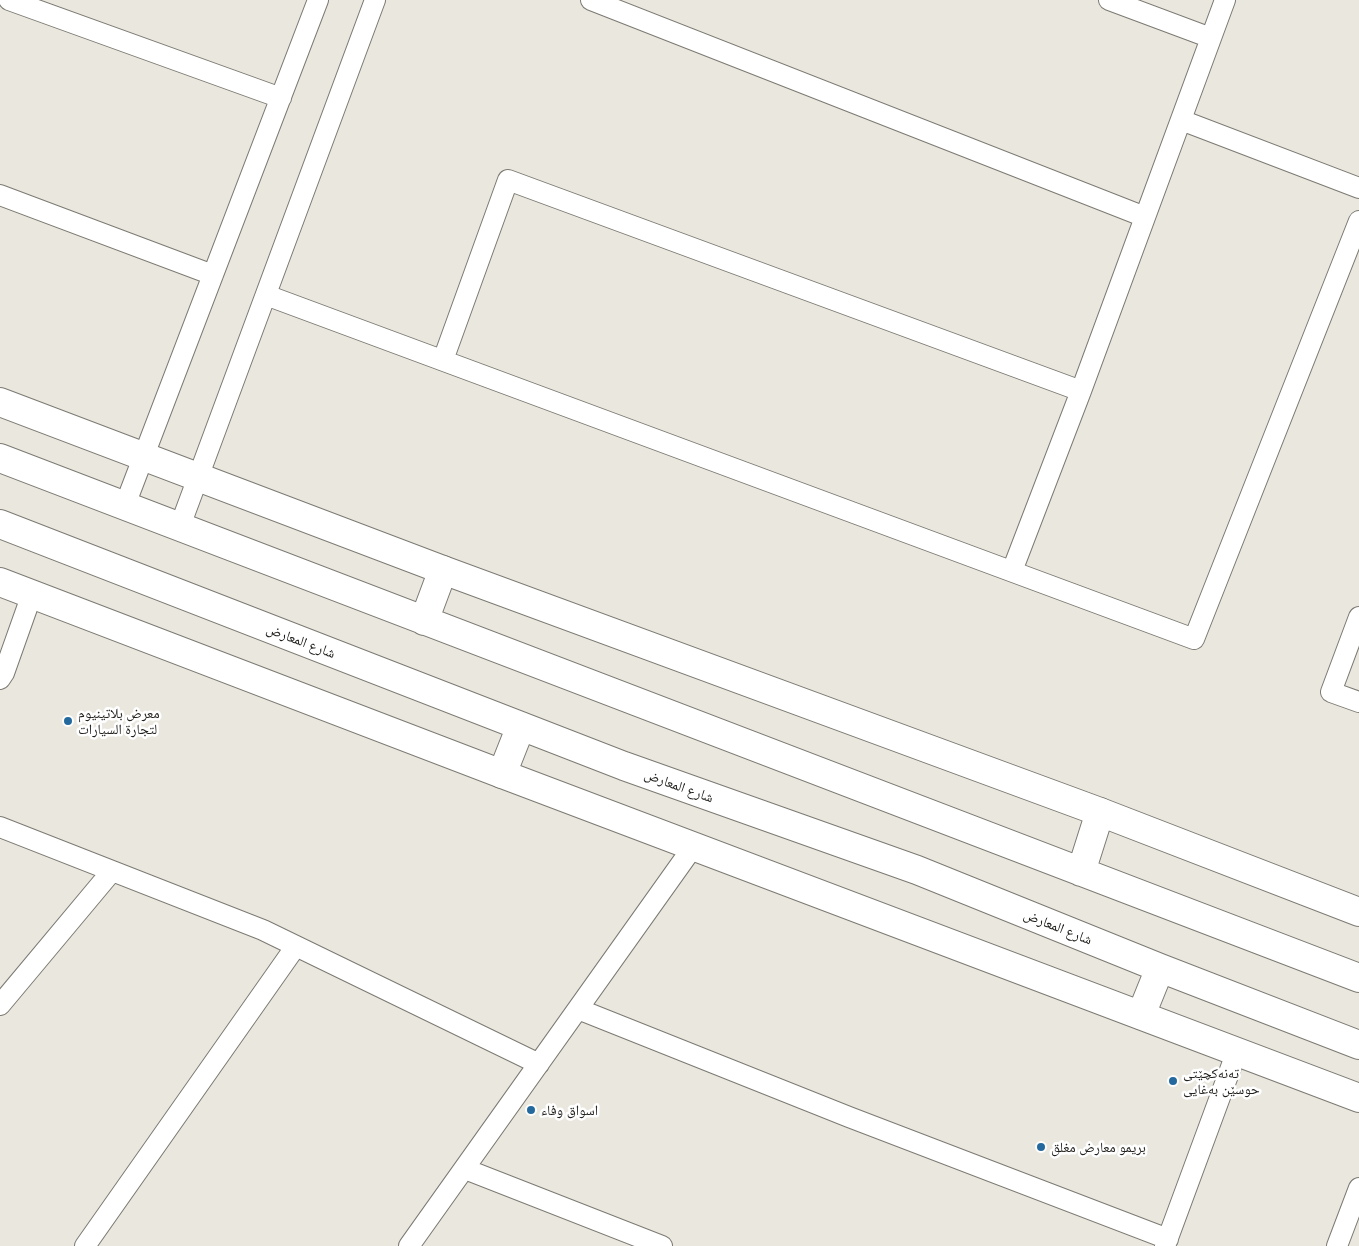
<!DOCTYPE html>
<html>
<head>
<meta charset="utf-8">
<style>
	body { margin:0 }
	canvas { display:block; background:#e9e7de }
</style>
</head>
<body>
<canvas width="1359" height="1246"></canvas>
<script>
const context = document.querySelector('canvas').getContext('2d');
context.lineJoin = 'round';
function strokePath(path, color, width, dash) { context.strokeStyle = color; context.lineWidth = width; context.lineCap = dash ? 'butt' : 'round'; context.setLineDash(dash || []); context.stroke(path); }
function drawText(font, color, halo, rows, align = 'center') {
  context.font = font + ' Lato,"Noto Naskh Arabic",sans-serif'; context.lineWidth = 5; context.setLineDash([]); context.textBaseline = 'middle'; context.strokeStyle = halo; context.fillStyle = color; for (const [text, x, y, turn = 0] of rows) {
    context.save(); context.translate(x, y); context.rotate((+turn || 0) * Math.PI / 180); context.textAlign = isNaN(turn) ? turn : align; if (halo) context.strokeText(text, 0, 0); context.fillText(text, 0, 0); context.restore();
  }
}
const street = new Path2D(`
	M9 0 281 98
	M591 0 1145 217
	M1109 0 1211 38
	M1181 120 1359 188
	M0 195 213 275
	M266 295 1194 639 1359 221
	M443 360 508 180 1081 391
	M125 505 318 0
	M180 526 375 0
	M1012 571 1081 391 1225 0
	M1359 617 1331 692 1359 702
	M0 679 4 673 32 594
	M0 827 263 930 539 1064
	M0 1005 112 871
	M578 1009 849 1117 1168 1239
	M465 1169 662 1246
	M85 1246 296 946
	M409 1246 693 847
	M1165 1246 1237 1051
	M1337 1246 1359 1188`);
const secondary = new Path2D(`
	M0 402 443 570 1100 812 1359 912
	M0 582 502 774 1359 1098`);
const primary = new Path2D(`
	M0 458 1359 978
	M0 524 624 766 917 870 1160 968 1359 1045
	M424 621 443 570
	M502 774 521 726
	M1081 872 1100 812
	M1141 1015 1160 968`);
const markers = [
	[68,721,5,"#23699d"],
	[1173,1081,5,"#23699d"],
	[531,1110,5,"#23699d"],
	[1041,1147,5,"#23699d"]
];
const streetNames = [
	["شارع المعارض",301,641,21],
	["شارع المعارض",679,786,20],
	["شارع المعارض",1058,927,22]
];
const poiNames = [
	["معرض بلاتينيوم",78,713],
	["لتجارة السيارات",78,729],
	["تەنەکچێتی",1183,1073],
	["حوسێن بەغایی",1183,1089],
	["اسواق وفاء",541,1110],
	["بريمو معارض مغلق",1051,1147]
];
strokePath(street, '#7c7a72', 22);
strokePath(secondary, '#7c7a72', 30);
strokePath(primary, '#7c7a72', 30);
strokePath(street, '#fff', 20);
strokePath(secondary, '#fff', 28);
strokePath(primary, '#fff', 28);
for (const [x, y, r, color] of markers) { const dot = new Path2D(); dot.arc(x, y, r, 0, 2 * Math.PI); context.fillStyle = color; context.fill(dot); strokePath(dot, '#fff', 2); }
drawText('14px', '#21201d', '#fff', streetNames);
drawText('14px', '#21201d', '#fff', poiNames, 'left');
</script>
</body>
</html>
